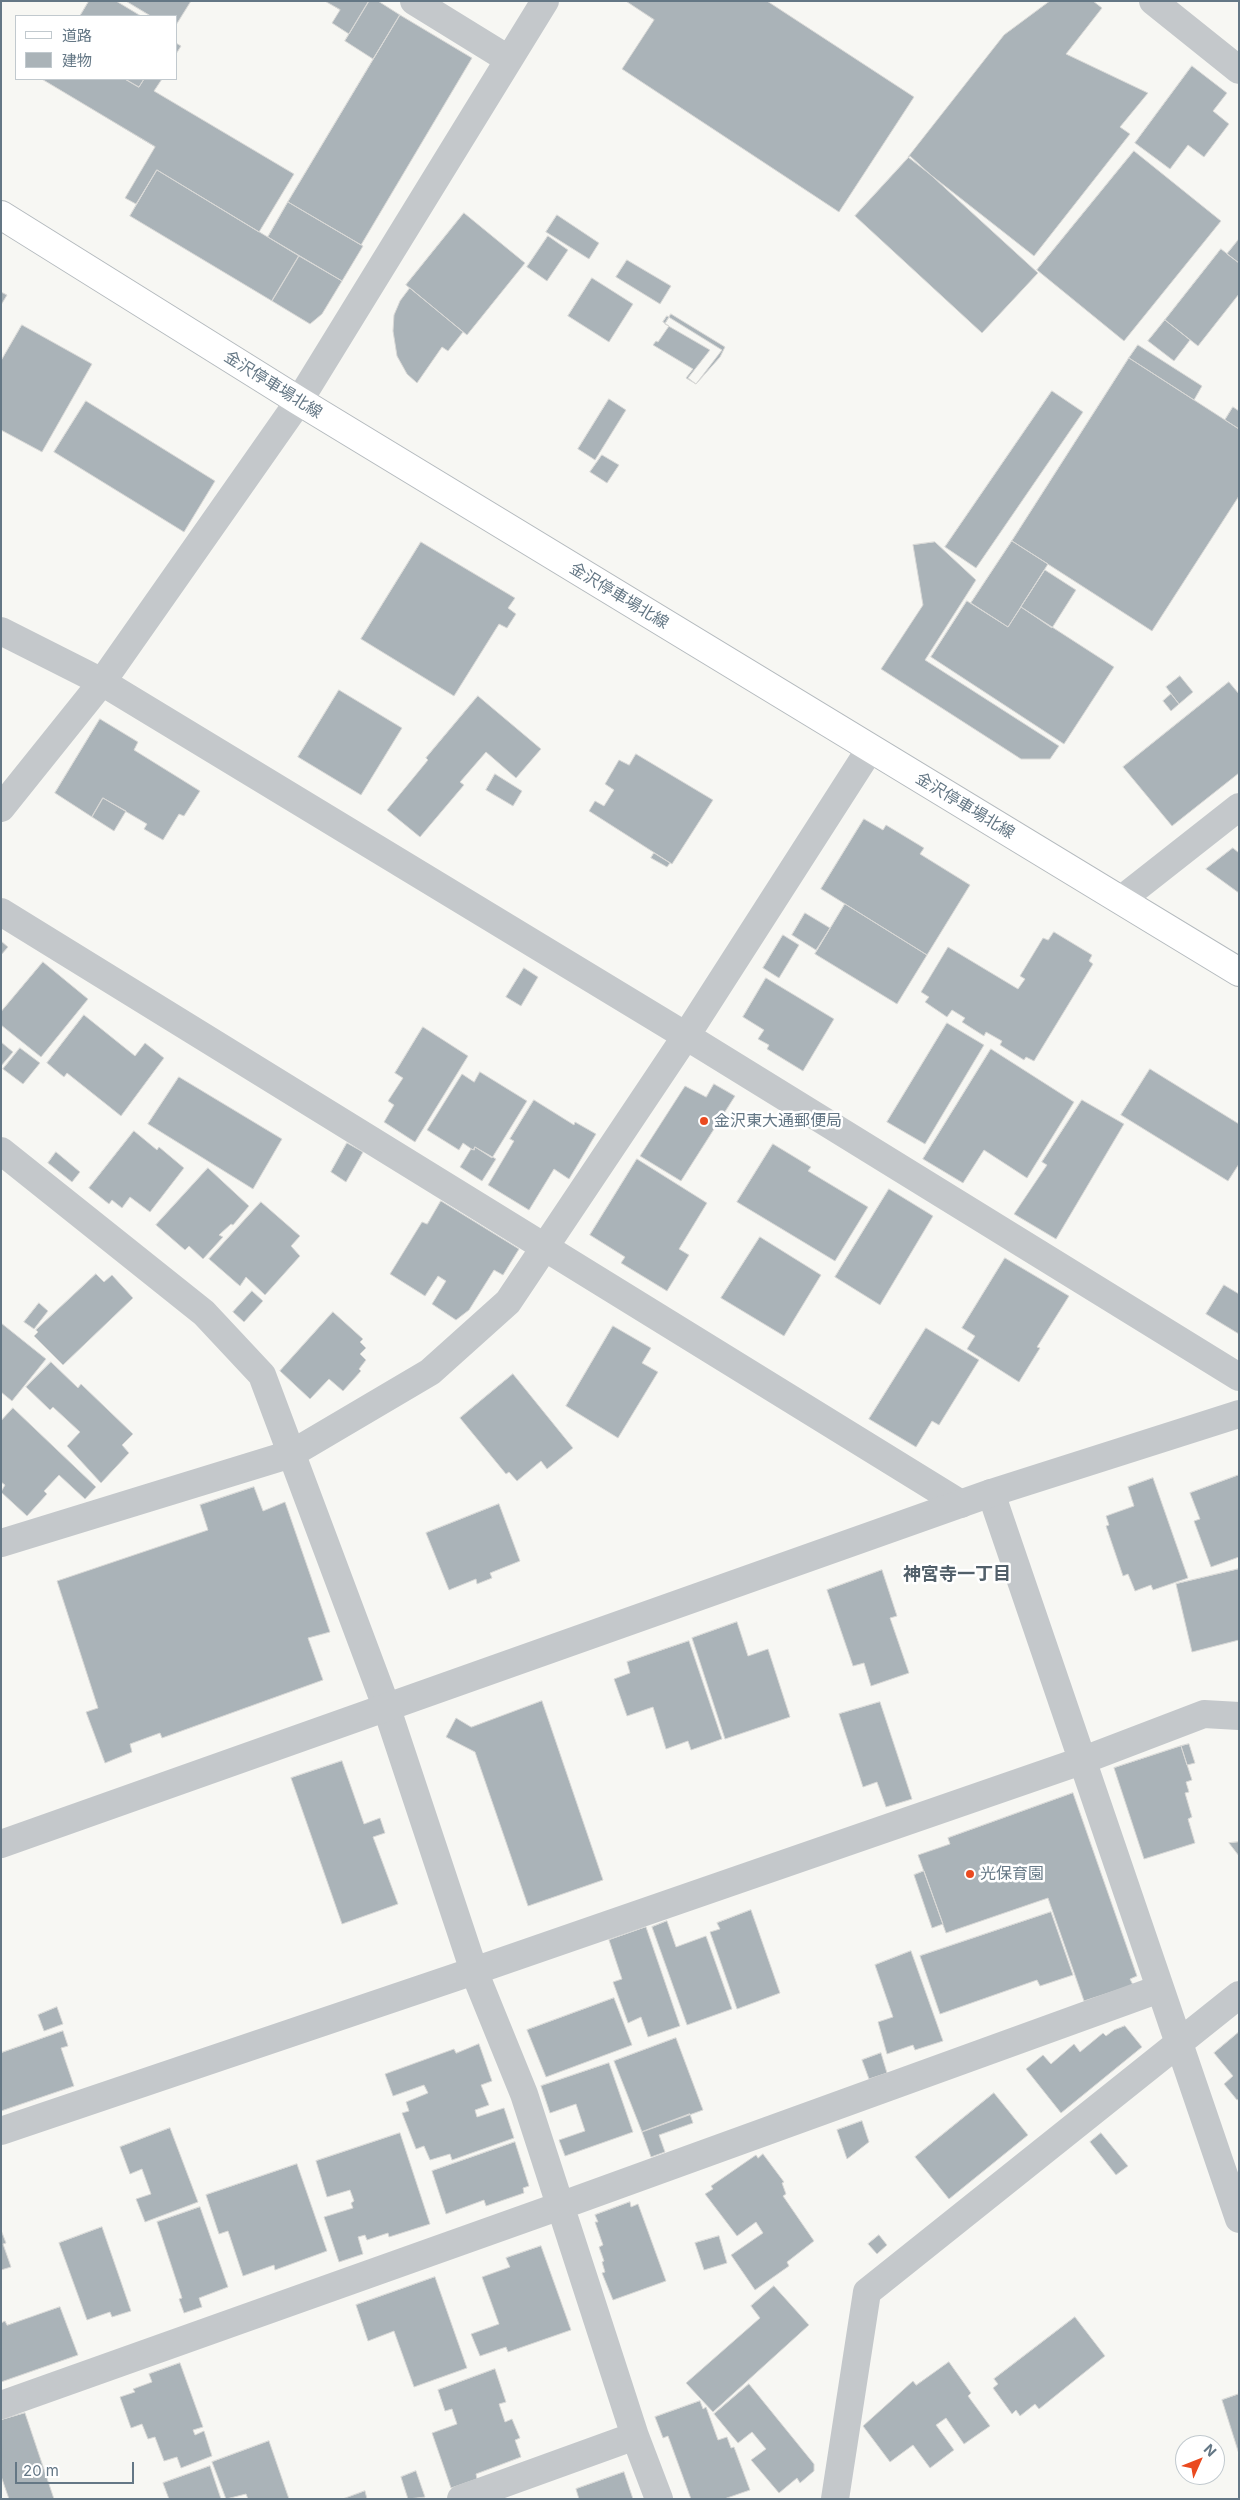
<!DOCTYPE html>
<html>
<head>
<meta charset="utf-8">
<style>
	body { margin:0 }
	#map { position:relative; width:1240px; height:2500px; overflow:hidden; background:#f7f7f3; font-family:Inter,"Noto Sans JP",sans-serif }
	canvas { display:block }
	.frame { position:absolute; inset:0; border:2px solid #647785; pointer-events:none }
	.legend { position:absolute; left:15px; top:15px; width:162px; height:65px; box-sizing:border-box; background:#fff; border:1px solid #c1c9ce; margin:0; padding:6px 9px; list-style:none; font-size:15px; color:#647785 }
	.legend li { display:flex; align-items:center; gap:10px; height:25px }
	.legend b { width:25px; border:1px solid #c1c9ce }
	.north { position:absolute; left:1175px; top:2435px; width:50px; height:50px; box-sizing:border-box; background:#fff; border:1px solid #c1c9ce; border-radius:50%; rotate:46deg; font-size:14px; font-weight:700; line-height:20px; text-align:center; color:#647785 }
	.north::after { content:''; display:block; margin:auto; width:18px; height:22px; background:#ea4a20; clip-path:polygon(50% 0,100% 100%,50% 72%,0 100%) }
	.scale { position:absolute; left:15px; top:2462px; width:119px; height:22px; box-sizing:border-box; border:2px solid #647785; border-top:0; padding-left:6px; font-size:15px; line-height:18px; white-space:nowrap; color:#647785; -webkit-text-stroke:4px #fff; paint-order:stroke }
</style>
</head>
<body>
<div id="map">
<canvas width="1240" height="2500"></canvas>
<div class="frame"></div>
<ul class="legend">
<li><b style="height:6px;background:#fff"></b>道路</li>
<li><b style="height:14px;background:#aab3b8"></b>建物</li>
</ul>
<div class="north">N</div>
<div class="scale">20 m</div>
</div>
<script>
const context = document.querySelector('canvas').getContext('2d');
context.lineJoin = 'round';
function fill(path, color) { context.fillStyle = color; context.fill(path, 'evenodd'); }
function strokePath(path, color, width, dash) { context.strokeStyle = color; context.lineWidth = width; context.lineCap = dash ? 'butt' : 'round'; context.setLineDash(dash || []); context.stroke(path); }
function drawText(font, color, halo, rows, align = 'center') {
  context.font = font + ' Inter,"Noto Sans JP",sans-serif'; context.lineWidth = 5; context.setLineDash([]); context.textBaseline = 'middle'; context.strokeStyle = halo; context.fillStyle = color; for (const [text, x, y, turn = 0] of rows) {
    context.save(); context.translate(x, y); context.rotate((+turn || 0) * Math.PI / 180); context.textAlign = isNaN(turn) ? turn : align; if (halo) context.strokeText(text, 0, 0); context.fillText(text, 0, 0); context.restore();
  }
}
const building = new Path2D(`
	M89 1H116L141 16H80Z
	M126 1H191L176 25V16H151Z
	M325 1H369L349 34 332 23 340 10Z
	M369 1H378L400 15 373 59 345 41Z
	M626 1H767L914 97 839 212 622 69 654 20Z
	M1050 1H1093L1102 8 1066 54 1148 93 1120 127 1130 134 1034 256 908 157 1004 35Z
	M400 15 472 58 361 245 288 202Z
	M176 43 181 46 176 54Z
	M1192 66 1227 93 1213 111 1229 124 1204 157 1188 145 1170 169 1135 143Z
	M42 79H125L139 87 144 79H162L154 91 294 174 259 232 157 170 136 204 125 198 155 147Z
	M125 79H144L139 87Z
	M1134 151 1221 221 1124 341 1037 270Z
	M910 156 1038 273 982 333 855 216Z
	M157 170 299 256 272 301 130 216Z
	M288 202 363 246 342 281 268 237Z
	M464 213 525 263 467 335 406 285Z
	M557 215 599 243 589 259 546 232Z
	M548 236 568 250 547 281 527 267Z
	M1239 239V263L1227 254Z
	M1221 249 1239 263V294L1198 346 1165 320Z
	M299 256 342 281 322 314 310 324 272 301Z
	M627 260 671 286 660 304 616 277Z
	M592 278 633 304 609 342 568 316Z
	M410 288 463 332 448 351 442 347 417 383 407 374 397 356 393 331 394 315 400 301Z
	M1 292 7 295 1 305Z
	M671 314 725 347 720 357 696 384 688 378 710 350 665 324Z
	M667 316 722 350 696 384 686 378 693 369 653 345 656 341 658 342 669 326 663 322Z
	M1165 320 1190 340 1174 361 1148 341Z
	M22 325 92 364 42 452 1 430V361Z
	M1138 345 1202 386 1194 400 1129 358Z
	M1129 358 1239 429V496L1152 631 1012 541Z
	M1052 391 1083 412 976 568 945 547Z
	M609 399 626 410 595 460 578 449Z
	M86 401 215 481 184 532 54 452Z
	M1233 407 1239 411V429L1225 420Z
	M602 455 619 465 607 483 590 472Z
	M1012 541 1048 564 1008 627 971 603Z
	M421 542 515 598 508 608 516 614 507 628 499 624 454 696 361 639Z
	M935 542 976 580 925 660 1059 746 1050 759H1021L881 669 923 605 913 545Z
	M1045 570 1076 590 1052 628 1021 607Z
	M967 601 1008 627 1021 607 1114 667 1064 744 931 657Z
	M1180 676 1193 692 1179 704 1166 687Z
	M1229 682 1239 694V773L1172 826 1123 767Z
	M339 690 402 728 361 795 298 757Z
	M1171 694 1179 704 1171 711 1163 701Z
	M478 696 541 749 516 778 486 752 460 782 464 785 420 837 387 810 428 760 426 758Z
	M100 719 138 742 134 750 200 791 184 816 179 814 163 840 144 829 147 824 103 798 92 817 55 793Z
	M636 754 713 800 672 864 589 811 595 801 604 806 614 790 605 784 619 760 629 765Z
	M495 774 522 791 513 806 486 790Z
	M103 798 126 811 114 831 92 817Z
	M864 819 883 830 886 825 924 848 920 854 970 885 927 955 821 889Z
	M1233 848 1239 853V893L1206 869Z
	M654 853 670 863 667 867 651 858Z
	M845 904 927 955 897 1004 815 954Z
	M805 913 830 928 816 950 792 935Z
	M1054 932 1092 955 1089 961 1093 964 1034 1061 1026 1057 1024 1060 1000 1045 1002 1041 986 1032 984 1036 962 1022 965 1018 952 1010 947 1017 925 1002 929 997 921 992 948 947 1018 989 1025 979 1020 976 1043 938 1048 940Z
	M783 935 799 945 779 978 763 968Z
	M1 941 8 947 1 955Z
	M43 962 88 999 41 1057 1 1025V1012Z
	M524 968 538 977 521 1006 506 997Z
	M766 978 834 1019 803 1071 767 1049 769 1045 758 1039 764 1030 743 1017Z
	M84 1015 135 1056 145 1043 164 1058 121 1116 67 1073 64 1077 47 1063Z
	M947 1023 984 1045 925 1144 887 1122Z
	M423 1027 468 1056 415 1142 384 1122 394 1105 388 1101 403 1078 395 1073Z
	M1 1042 13 1052 1 1066Z
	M20 1048 40 1063 23 1084 3 1069Z
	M991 1049 1074 1102 1027 1178 984 1150 963 1183 923 1159Z
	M1150 1069 1239 1124V1164L1228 1181 1121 1115Z
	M480 1072 527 1101 492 1158 475 1147 473 1150 463 1143 459 1150 427 1130 462 1074 474 1082Z
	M179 1077 282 1139 253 1189 148 1124Z
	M714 1084 735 1096 681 1181 640 1156 685 1086 706 1097Z
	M534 1100 574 1125 575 1122 596 1134 569 1179 554 1169 529 1210 488 1185 514 1141 510 1139Z
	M1082 1100 1124 1124 1056 1239 1014 1214 1047 1165 1042 1162Z
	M134 1131 157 1150 159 1147 184 1168 150 1212 130 1197 122 1208 112 1200 109 1204 89 1188Z
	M347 1143 363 1152 346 1182 331 1172Z
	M773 1144 811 1167 808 1171 868 1207 835 1261 737 1202Z
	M475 1147 496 1159 482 1181 460 1167 471 1149 474 1150Z
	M56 1152 80 1172 72 1182 48 1163Z
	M637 1159 707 1203 679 1249 689 1255 667 1291 621 1263 625 1257 590 1235Z
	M208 1168 249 1206 233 1225 231 1224 219 1235 223 1237 203 1259 189 1246 185 1250 156 1225Z
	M889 1189 933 1216 880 1305 835 1277Z
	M441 1201 519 1249 503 1275 494 1270 469 1310 456 1320 432 1304 446 1281 438 1276 425 1296 390 1274 422 1222 427 1224Z
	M261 1202 300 1236 291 1246 300 1256 265 1295 246 1277 240 1286 209 1259Z
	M760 1237 821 1275 784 1336 721 1298Z
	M1005 1258 1069 1296 1037 1347 1040 1348 1019 1382 967 1349 975 1336 962 1328Z
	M96 1274 104 1282 112 1275 133 1298 63 1365 34 1336 38 1332 36 1330Z
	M1224 1285 1239 1294V1334L1206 1314Z
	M252 1291 263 1301 244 1322 233 1312Z
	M39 1303 48 1311 34 1329 24 1322Z
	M333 1312 363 1339 360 1342 366 1348 360 1354 366 1360 359 1369 361 1371 343 1391 329 1379 310 1399 280 1371Z
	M1 1323 46 1359 12 1401 1 1392Z
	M613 1326 651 1348 642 1363 658 1372 618 1438 566 1406Z
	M926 1328 979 1360 939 1425 932 1421 916 1447 869 1419Z
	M51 1362 78 1388 81 1384 133 1434 122 1445 129 1453 101 1483 67 1446 80 1432 53 1407 50 1410 26 1387Z
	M513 1374 573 1448 547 1469 541 1461 517 1481 509 1472 506 1474 460 1418Z
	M13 1408 96 1487 85 1499 59 1475 44 1491 47 1494 27 1516 1 1492 5 1485 1 1482V1421Z
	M1239 1475V1557L1211 1567 1194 1521 1200 1519 1190 1493Z
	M1153 1478 1188 1578 1153 1590 1151 1585 1135 1591 1128 1574 1123 1576 1106 1526 1109 1525 1106 1516 1134 1506 1128 1487Z
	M254 1487 263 1511 285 1502 330 1632 308 1638 323 1680 162 1738 160 1733 130 1744 132 1752 105 1763 86 1712 98 1708 57 1581 208 1530 200 1505Z
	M499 1504 520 1561 490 1573 492 1578 477 1584 476 1579 449 1590 426 1533Z
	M1239 1569V1640L1192 1652 1176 1584Z
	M882 1570 897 1616 890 1618 909 1673 871 1686 864 1663 853 1666 827 1590Z
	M737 1622 748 1656 768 1649 790 1717 725 1739 692 1638Z
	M689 1641 722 1739 691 1750 688 1741 666 1749 653 1707 627 1716 614 1679 630 1673 627 1662Z
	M542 1701 603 1880 528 1906 475 1752 446 1737 456 1718 471 1727Z
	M880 1702 912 1799 886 1807 877 1782 863 1787 839 1714Z
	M1189 1744 1195 1763 1187 1765 1181 1746Z
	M1181 1746 1192 1780 1186 1782 1189 1792 1185 1793 1192 1817 1188 1819 1195 1843 1144 1859 1114 1768Z
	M342 1761 364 1824 380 1818 385 1833 373 1837 398 1904 342 1924 291 1778Z
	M1073 1793 1137 1976 1130 1979 1133 1985 1084 2001 1048 1898 946 1933 918 1855 950 1844 948 1838Z
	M1239 1842V1856L1229 1843Z
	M924 1871 943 1924 932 1928 914 1875Z
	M751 1910 780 1993 737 2009 710 1932 720 1929 717 1923Z
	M1051 1912 1073 1975 1040 1986 1037 1980 940 2014 920 1956Z
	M667 1921 676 1947 706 1936 732 2009 687 2025 652 1927Z
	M646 1927 680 2026 648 2037 641 2017 628 2023 613 1982 622 1979 609 1940Z
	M911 1951 943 2041 915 2050 913 2045 887 2054 878 2022 893 2017 875 1965Z
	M614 1998 632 2045 546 2077 527 2030Z
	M57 2007 63 2024 44 2031 38 2015Z
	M1125 2026 1142 2047 1061 2113 1026 2069 1043 2055 1051 2064 1074 2044 1080 2052 1103 2033 1106 2036 1114 2030Z
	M63 2031 68 2046 61 2048 74 2086 1 2111V2053Z
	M1239 2032V2099L1237 2100 1224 2084 1233 2076 1214 2053Z
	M676 2038 703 2110 642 2132 614 2061Z
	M479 2044 492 2081 481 2085 489 2105 475 2110 477 2117 504 2108 514 2138 452 2160 450 2154 430 2160 424 2146 416 2149 402 2113 409 2111 406 2102 428 2093 424 2085 393 2096 385 2074 454 2049 456 2053Z
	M881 2053 887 2073 869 2079 862 2060Z
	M609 2063 633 2132 565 2156 559 2140 585 2131 576 2104 550 2113 541 2086Z
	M994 2093 1028 2135 949 2199 915 2157Z
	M690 2114 693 2123 659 2135 665 2152 651 2157 642 2132Z
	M862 2121 869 2142 847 2159 837 2130Z
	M170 2128 198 2202 145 2222 136 2199 151 2194 142 2169 130 2174 120 2147Z
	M400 2133 430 2224 389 2237 388 2233 367 2240 365 2235 358 2237 363 2254 339 2262 324 2217 353 2208 351 2203 354 2201 350 2190 327 2197 316 2161Z
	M1101 2133 1128 2166 1116 2175 1090 2142Z
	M515 2142 529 2186 523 2188 524 2193 486 2206 484 2200 446 2214 432 2171Z
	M763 2154 784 2182 782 2183 786 2194 783 2196 814 2241 787 2262 789 2266 755 2290 731 2255 763 2233 756 2222 737 2236 705 2194 713 2189 711 2186 756 2155 758 2158Z
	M297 2164 327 2251 275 2270 274 2265 243 2276 228 2231 219 2234 206 2195Z
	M630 2202 631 2207 638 2204 666 2281 613 2300 602 2273 605 2272 602 2262 604 2261 599 2247 603 2245 595 2222H598L595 2215Z
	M200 2207 228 2287 199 2298 202 2307 184 2313 179 2299 182 2298 157 2222Z
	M102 2227 131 2311 112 2317 110 2312 87 2320 59 2243Z
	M1 2230 6 2243 3 2244 11 2267 1 2270Z
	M879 2235 887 2245 877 2254 868 2244Z
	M719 2236 727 2263 704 2270 695 2243Z
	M541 2246 571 2330 508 2352 506 2347 480 2356 471 2334 499 2324 482 2277 510 2267 506 2258Z
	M435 2277 467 2368 414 2387 394 2331 368 2341 356 2305Z
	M774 2286 809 2325 713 2412 686 2383 760 2318 751 2306Z
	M60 2307 78 2355 1 2382V2323L5 2321 7 2325Z
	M1075 2317 1105 2356 1039 2409 1035 2404 1020 2416 1016 2410 1012 2414 993 2388 998 2384 994 2379Z
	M949 2362 971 2393 968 2396 990 2426 964 2444 946 2418 936 2425 954 2450 930 2468 913 2445 890 2462 863 2426 913 2381 916 2385Z
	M180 2363 203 2427 193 2430 195 2435 204 2431 212 2456 181 2468 177 2457 164 2461 155 2437 148 2439 142 2424 131 2428 120 2397 135 2392 133 2389 152 2382 149 2374Z
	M495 2369 506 2402 499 2404 505 2422 512 2419 520 2438 515 2440 521 2457 476 2474 477 2479 451 2488 432 2433 457 2424 452 2409 445 2411 438 2390Z
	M749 2384 814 2464V2471L800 2483 797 2478 779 2493 751 2460 766 2449 752 2432 738 2443 714 2414Z
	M1239 2394V2454L1222 2400Z
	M700 2401 703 2409 706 2407 718 2440 727 2437 731 2448 734 2447 750 2490 724 2499H691L668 2436 663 2438 655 2417Z
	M25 2413 54 2499H9L1 2476V2420Z
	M269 2441 289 2499H248L246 2494 226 2499 212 2462Z
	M210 2466 221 2499H169L163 2483Z
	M416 2471 425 2497 408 2499 401 2477Z
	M624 2472 633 2499H579L576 2489Z
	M365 2491 367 2499H343Z`);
const minor = new Path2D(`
	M414 1 508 59
	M1153 1 1239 70
	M1 631 102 682 686 1036 1239 1377
	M1 808 102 682 299 401 545 1
	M1122 899 1239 807
	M1 912 961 1504
	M1 1151 204 1313 262 1375 386 1706 474 1971 524 2094 635 2436 659 2499
	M991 1493 1239 2219
	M1 1543 291 1454 430 1372 508 1302 686 1036 870 749
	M1 2131 474 1971 1081 1761 1204 1714 1239 1716
	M1 2405 560 2206 1159 1989
	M461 2499 635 2436
	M835 2499 867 2292 1239 1995`);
const tertiary = new Path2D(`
	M1 1844 991 1493 1239 1414`);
const secondary = new Path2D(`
	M1 215 299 401 1239 972`);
const markers = [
	[704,1121,5,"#ea4a20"],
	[970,1874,5,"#ea4a20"]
];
const streetNames = [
	["金沢停車場北線",273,385,32],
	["金沢停車場北線",619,596,31],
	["金沢停車場北線",965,806,31]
];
const poiNames = [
	["金沢東大通郵便局",714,1121],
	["光保育園",980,1874]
];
const neighbourhoodNames = [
	["神宮寺一丁目",957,1575]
];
fill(building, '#aab3b8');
strokePath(building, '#d8d8d6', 1);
strokePath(secondary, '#b4babe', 30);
strokePath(minor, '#c4c8cb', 28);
strokePath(tertiary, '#c4c8cb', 28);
strokePath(secondary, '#fff', 28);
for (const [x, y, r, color] of markers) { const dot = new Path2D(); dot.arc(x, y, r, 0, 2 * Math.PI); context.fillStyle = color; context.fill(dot); strokePath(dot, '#fff', 2); }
drawText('16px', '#647785', '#fff', streetNames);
drawText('16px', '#647785', '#fff', poiNames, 'left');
drawText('bold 18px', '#52606a', '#fff', neighbourhoodNames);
</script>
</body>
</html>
